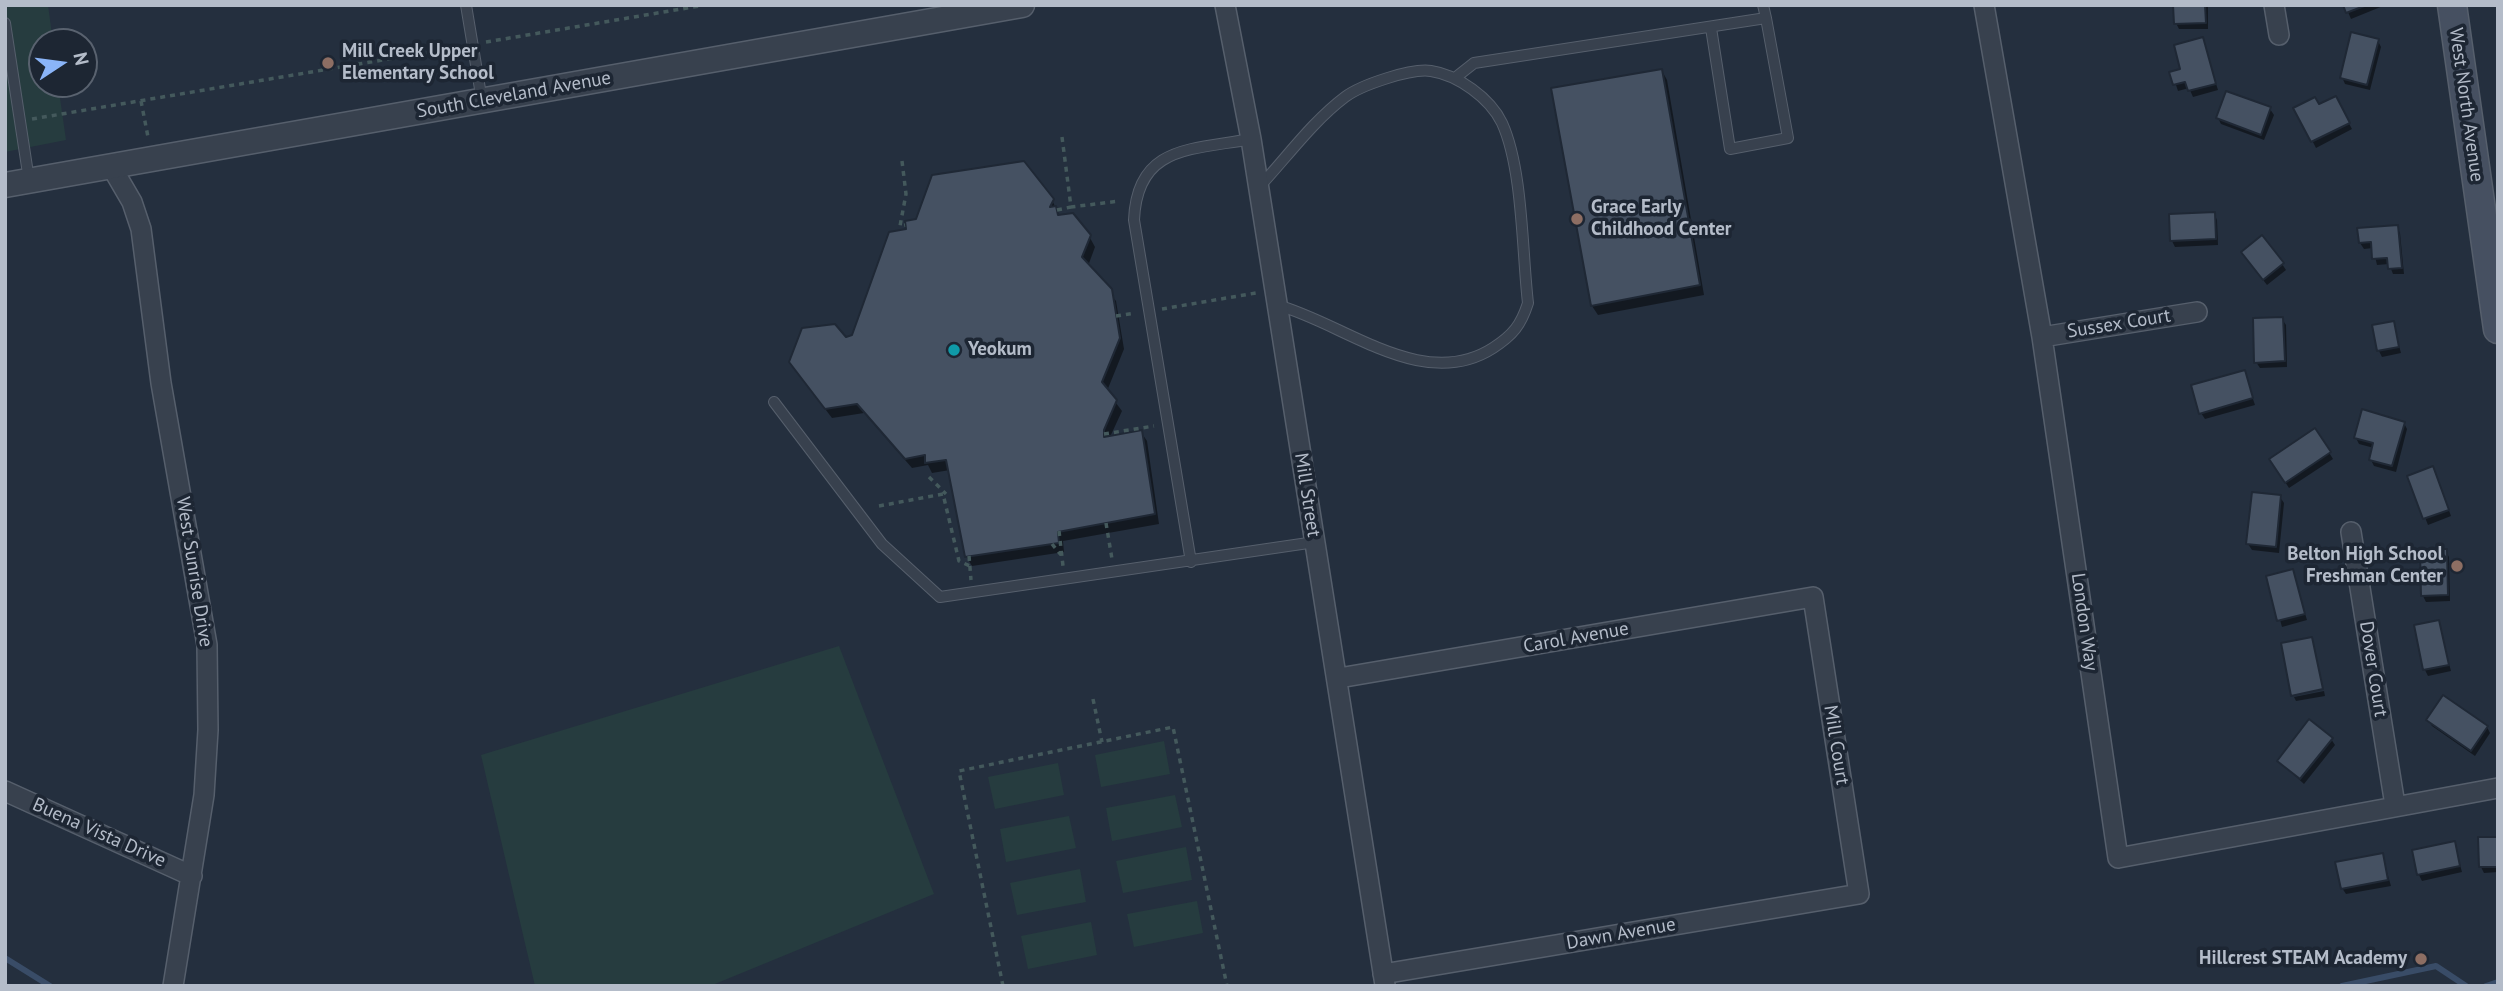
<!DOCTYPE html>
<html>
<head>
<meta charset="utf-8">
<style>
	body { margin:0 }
	#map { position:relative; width:2503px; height:991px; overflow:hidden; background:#242f3e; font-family:"PT Sans",sans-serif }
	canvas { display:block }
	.frame { position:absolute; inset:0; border:7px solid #b4bcc9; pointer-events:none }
	.north { position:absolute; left:28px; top:28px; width:70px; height:70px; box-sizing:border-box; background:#1d2633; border:2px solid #59626f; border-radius:50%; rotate:77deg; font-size:19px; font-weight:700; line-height:28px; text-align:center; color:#b4bcc9 }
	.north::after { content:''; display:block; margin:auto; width:24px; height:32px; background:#8ab4f8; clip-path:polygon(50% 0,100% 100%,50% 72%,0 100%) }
</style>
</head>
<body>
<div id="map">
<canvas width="2503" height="991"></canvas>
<div class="frame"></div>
<div class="north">N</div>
</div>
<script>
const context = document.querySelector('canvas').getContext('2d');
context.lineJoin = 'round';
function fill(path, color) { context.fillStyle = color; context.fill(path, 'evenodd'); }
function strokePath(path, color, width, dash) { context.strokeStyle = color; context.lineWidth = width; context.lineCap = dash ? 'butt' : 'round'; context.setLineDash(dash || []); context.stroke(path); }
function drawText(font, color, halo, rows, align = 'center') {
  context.font = font + ' "PT Sans",sans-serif'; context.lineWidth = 7; context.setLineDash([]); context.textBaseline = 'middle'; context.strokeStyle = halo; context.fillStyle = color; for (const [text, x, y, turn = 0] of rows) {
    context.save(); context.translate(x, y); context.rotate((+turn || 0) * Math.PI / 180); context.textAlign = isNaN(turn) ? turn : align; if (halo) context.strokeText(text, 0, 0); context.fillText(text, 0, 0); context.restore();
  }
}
const green = new Path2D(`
	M5 5H48L53 42H42V84H58L66 140 5 152Z
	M839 646 934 894 710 986H535L481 755Z
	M1164 741 1170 774 1101 787 1095 755Z
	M1058 763 1064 795 995 809 988 777Z
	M1175 795 1182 827 1112 841 1106 808Z
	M1069 816 1076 848 1006 862 1000 829Z
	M1186 847 1192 880 1123 893 1116 861Z
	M1080 869 1086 902 1017 915 1010 883Z
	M1197 901 1203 933 1134 947 1127 914Z
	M1091 922 1097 955 1028 969 1021 936Z`);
const shadow = new Path2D(`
	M2175 5H2208V29H2179L2176 23Z
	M2345 5H2382L2383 6 2351 19Z
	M2202 39 2218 90 2193 97 2189 88 2178 91 2172 73 2182 70Z
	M2378 41 2381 47 2370 90 2345 84 2342 77Z
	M1662 71 1667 80 1704 295 1598 315 1592 306Z
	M2335 98 2352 129 2316 148 2296 109 2319 107Z
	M2270 109 2274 115 2264 140 2221 124 2218 118Z
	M1052 200 1060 217 1089 236 1095 247 1088 266 1116 301 1124 349 1107 391 1122 411 1110 437 1141 432 1147 441 1159 524 1063 541 1064 552 972 566 966 556 950 470 932 473 928 465 912 468 864 413 832 418 797 372Z
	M2214 213 2217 220 2218 245 2175 247 2172 241Z
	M2397 227 2400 233 2404 274H2393L2389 264 2377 265 2373 248 2364 249 2360 243Z
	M2246 258 2282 264 2286 270 2267 285Z
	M2282 319 2286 325 2287 367 2260 368 2256 362Z
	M2393 323 2401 353 2382 357 2379 351Z
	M2244 372 2255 405 2205 419 2201 413Z
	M2404 423 2407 429 2396 472 2374 466 2371 460 2374 448 2359 444 2356 438Z
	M2315 430 2333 459 2289 488 2271 460Z
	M2436 474 2451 516 2428 525 2409 477Z
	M2280 497 2284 503 2279 553 2252 550 2248 544Z
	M2446 551 2449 557 2450 601 2426 602 2423 596Z
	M2292 571 2307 620 2282 627 2268 577Z
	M2438 622 2451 671 2428 676 2425 670Z
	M2312 639 2323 688 2293 694Z
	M2324 691 2325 696 2296 701 2294 697Z
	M2428 720 2487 727 2490 733 2475 756 2432 726Z
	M2331 739 2335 745 2304 784 2279 761Z
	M2498 839V872L2484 873 2481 867Z
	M2454 843 2462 872 2422 881 2419 875Z
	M2382 855 2391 886 2346 894 2342 888Z`);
const stream = new Path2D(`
	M5 958 50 986
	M2342 986 2436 966 2466 986
	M2486 986 2498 982`);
const building = new Path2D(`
	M2173 5H2205L2206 23 2174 24Z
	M2343 5H2367L2346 13Z
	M2351 32 2379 39 2367 85 2340 78Z
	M2203 37 2216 84 2188 91 2185 82 2173 85 2169 72 2180 69 2174 45Z
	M1662 69 1700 285 1591 306 1551 88Z
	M2226 91 2271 107 2261 135 2216 118Z
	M2336 96 2350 123 2311 142 2293 108 2315 97 2319 104Z
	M1024 161 1054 199 1050 207 1056 206 1058 215 1073 213 1091 235 1082 257 1112 289 1120 338 1102 382 1117 400 1104 430V437L1142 430 1155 514 1058 532 1059 543 965 557 946 460 925 463V455L905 459 857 404 825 409 789 362 802 328 835 324 846 337 852 335 889 232 906 229 905 221 916 219 932 175Z
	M2215 212 2216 239 2170 241 2169 214Z
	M2398 225 2402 268 2388 269 2387 258 2372 259 2371 242 2359 243 2357 228Z
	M2262 235 2284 263 2263 280 2241 252Z
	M2283 317 2285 361 2254 363 2253 318Z
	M2394 321 2399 347 2377 351 2372 325Z
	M2245 370 2253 398 2199 414 2191 385Z
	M2362 409 2405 422 2392 466 2369 460 2373 443 2354 438Z
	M2315 428 2331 452 2285 483 2269 459Z
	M2433 466 2449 510 2423 519 2407 476Z
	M2252 492 2281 495 2276 547 2246 544Z
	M2420 549H2447L2448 595 2421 596Z
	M2293 569 2305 614 2277 621 2266 576Z
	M2439 620 2449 665 2423 670 2414 625Z
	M2312 637 2323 689 2291 696 2281 643Z
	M2443 695 2488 726 2471 751 2426 720Z
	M2309 719 2333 738 2300 779 2277 761Z
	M2478 837H2498V867H2479Z
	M2455 841 2460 866 2417 875 2412 850Z
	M2383 853 2388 880 2341 889 2335 862Z`);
const path = new Path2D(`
	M486 42 705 5
	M141 101 148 137
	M32 119 448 49
	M1062 137 1071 207 1120 201
	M902 161 906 194 900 226 905 225
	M1057 210 1071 207
	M1162 309 1256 293
	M1116 316 1135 313
	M1104 434 1154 426
	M929 477 946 494
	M879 506 943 494 959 561 970 566
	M1106 523 1112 559
	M1059 531 1063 566
	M1052 544 1061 555
	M969 556 971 580
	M1093 699 1102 742
	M1003 986 959 771 1173 727 1227 986`);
const service = new Path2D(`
	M466 5 482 101
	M5 23 29 180
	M1711 28 1730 149 1788 138 1766 18
	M1455 78 1474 63 1766 18 1763 5
	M1260 186C1287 157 1313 121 1345 97 1361 85 1411 68 1431 71 1458 75 1490 98 1502 123 1523 169 1522 252 1528 303 1521 325 1513 335 1493 348 1423 393 1344 323 1277 305
	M774 402 882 544 940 597 1315 542
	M1191 562 1134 220C1137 145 1192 150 1251 139`);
const minor = new Path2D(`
	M1225 5 1251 139 1385 985
	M1984 5 2042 337 2118 858 2498 788
	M2274 5 2279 35
	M111 166 132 202 141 229 161 383 207 645 208 730 204 795 173 986
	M2042 337 2197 312
	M2351 532 2395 805
	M1339 678 1813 597 1859 894 1383 974
	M5 791 192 876`);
const tertiary = new Path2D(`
	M5 185 1022 5`);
const secondary = new Path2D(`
	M2452 5 2498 329`);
const markers = [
	[328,63,7,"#8d6e63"],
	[1577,219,7,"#8d6e63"],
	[954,350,7,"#0f9aa8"],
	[2457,566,7,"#8d6e63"],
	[2421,959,7,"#8d6e63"]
];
const poiNames = [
	["Mill Creek Upper",342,52],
	["Elementary School",342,74],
	["Grace Early",1591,208],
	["Childhood Center",1591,230],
	["Yeokum",968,350],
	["Belton High School",2443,555,"right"],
	["Freshman Center",2443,577,"right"],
	["Hillcrest STEAM Academy",2407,959,"right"]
];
const streetNames = [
	["South Cleveland Avenue",514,95,-10],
	["West North Avenue",2466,105,82],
	["Sussex Court",2119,324,-9],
	["Mill Street",1307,495,81],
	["West Sunrise Drive",194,572,81],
	["London Way",2084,622,82],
	["Carol Avenue",1576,638,-10],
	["Dover Court",2373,669,81],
	["Mill Court",1836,745,81],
	["Buena Vista Drive",99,833,24],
	["Dawn Avenue",1621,934,-10]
];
fill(green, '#263c3f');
fill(shadow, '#0007');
strokePath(stream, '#394c67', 6);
fill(building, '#455162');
strokePath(building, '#1f2835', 2);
strokePath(service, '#565f6c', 12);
strokePath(minor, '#565f6c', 22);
strokePath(tertiary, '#565f6c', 27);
strokePath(secondary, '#565f6c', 31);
strokePath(path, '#44595c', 3.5, [5, 5]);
strokePath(service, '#38414e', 10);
strokePath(minor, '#38414e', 19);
strokePath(tertiary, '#38414e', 24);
strokePath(secondary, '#465061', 28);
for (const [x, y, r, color] of markers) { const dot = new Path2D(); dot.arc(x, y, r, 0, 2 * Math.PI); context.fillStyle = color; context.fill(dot); strokePath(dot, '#1d2633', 2.5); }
drawText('bold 19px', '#b4bcc9', '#1d2633', poiNames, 'left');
drawText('19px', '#b4bcc9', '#1d2633', streetNames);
</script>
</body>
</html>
